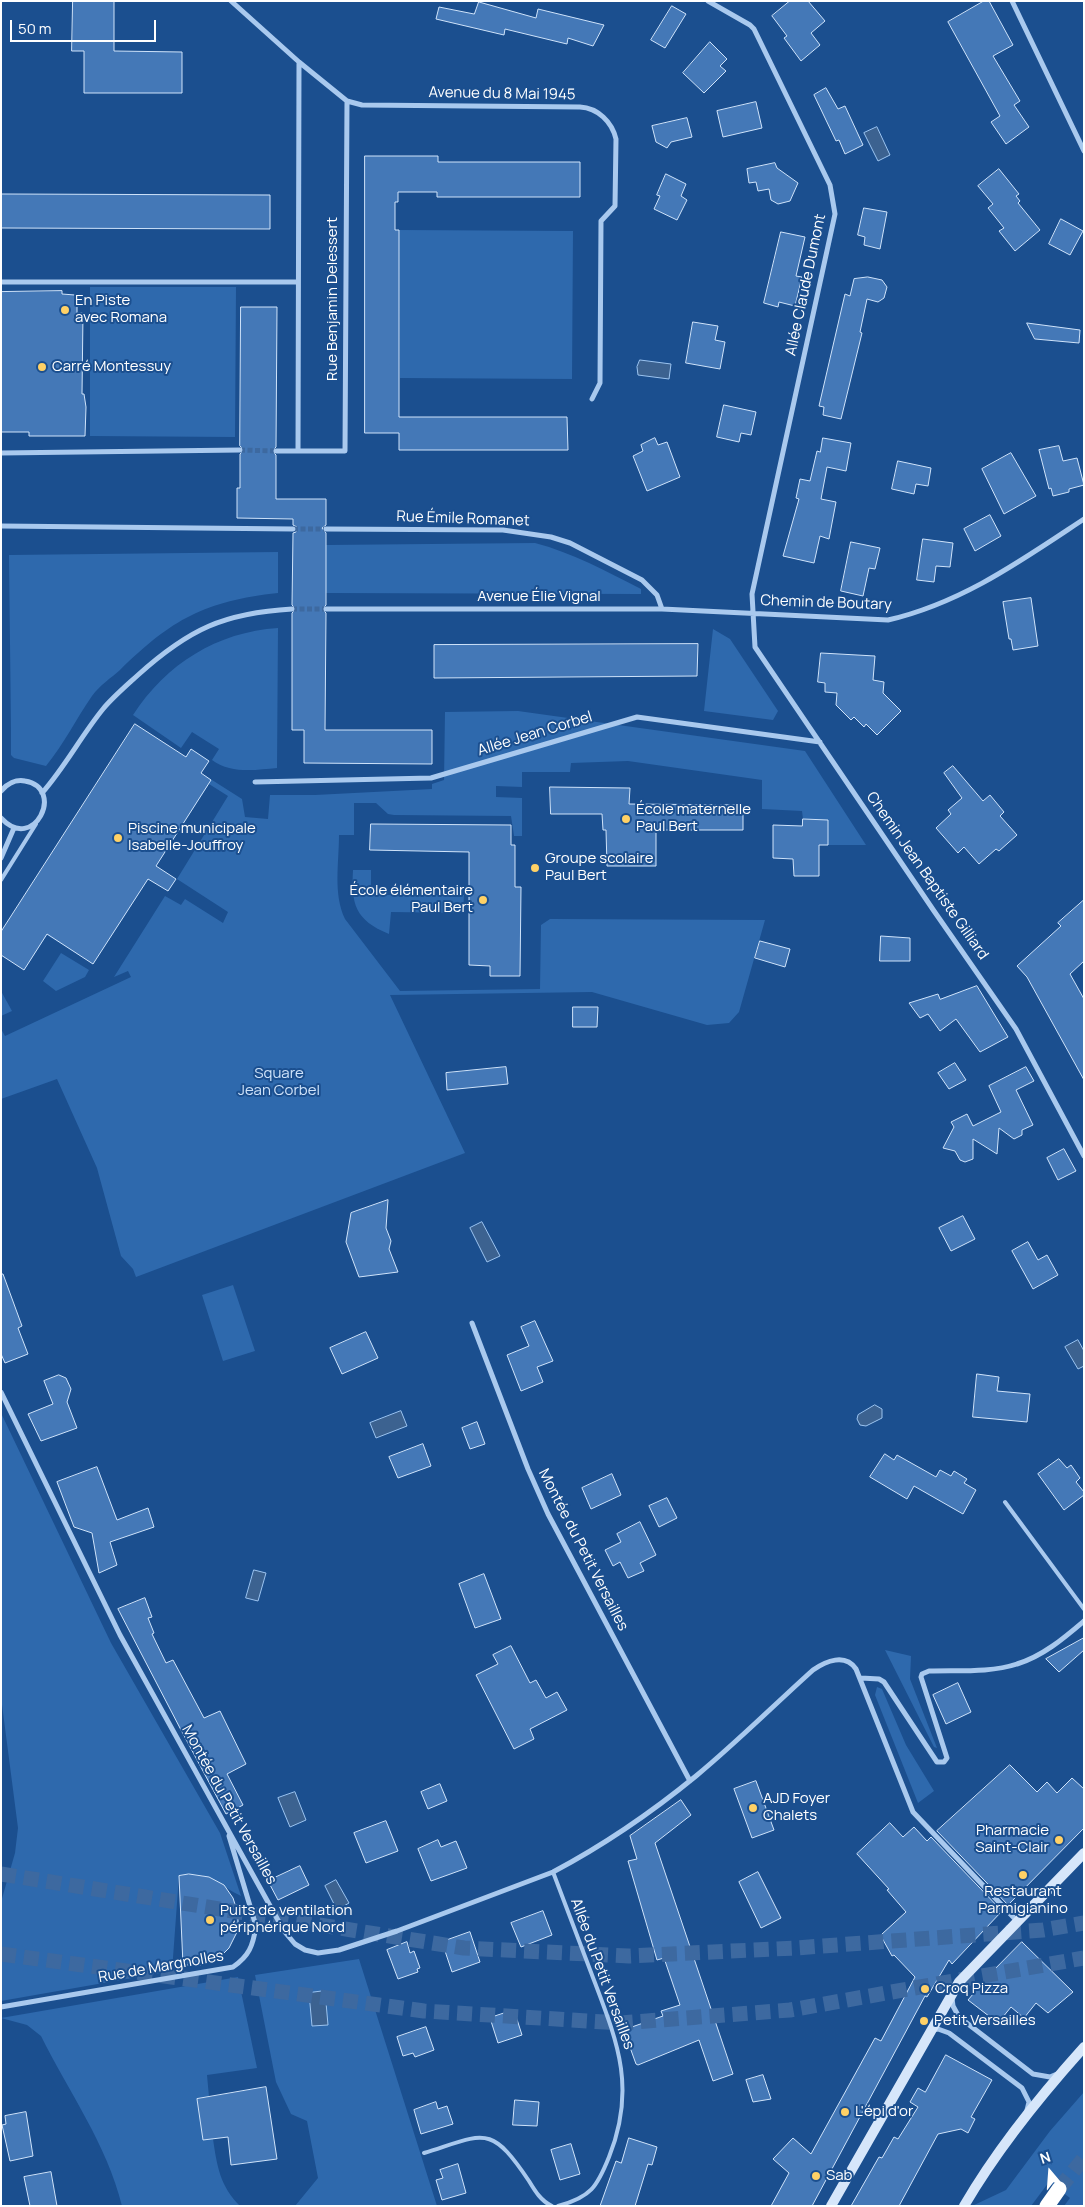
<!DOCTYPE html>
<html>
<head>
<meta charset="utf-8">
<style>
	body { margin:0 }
	#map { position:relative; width:1085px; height:2207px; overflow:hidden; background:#1b4f8f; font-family:Manrope,sans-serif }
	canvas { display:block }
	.frame { position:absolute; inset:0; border:2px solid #fff; pointer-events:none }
	.north { position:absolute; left:1025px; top:2147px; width:50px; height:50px; -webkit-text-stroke:4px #1b4f8f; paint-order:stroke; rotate:342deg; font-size:14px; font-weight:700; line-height:20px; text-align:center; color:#fff }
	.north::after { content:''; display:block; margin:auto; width:18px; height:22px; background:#fff; clip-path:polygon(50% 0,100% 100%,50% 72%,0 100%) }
	.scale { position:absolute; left:10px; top:20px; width:146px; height:22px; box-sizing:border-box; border:2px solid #fff; border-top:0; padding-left:6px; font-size:15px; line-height:18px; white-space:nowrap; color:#fff; -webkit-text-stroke:4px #1b4f8f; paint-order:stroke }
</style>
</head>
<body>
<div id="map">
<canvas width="1085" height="2207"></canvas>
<div class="frame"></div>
<div class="north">N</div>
<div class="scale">50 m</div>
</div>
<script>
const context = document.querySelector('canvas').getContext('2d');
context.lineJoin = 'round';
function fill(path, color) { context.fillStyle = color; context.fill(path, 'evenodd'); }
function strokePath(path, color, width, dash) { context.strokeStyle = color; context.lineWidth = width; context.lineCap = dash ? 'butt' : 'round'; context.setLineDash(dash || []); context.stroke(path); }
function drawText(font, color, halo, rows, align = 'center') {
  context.font = font + ' Manrope,sans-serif'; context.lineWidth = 4; context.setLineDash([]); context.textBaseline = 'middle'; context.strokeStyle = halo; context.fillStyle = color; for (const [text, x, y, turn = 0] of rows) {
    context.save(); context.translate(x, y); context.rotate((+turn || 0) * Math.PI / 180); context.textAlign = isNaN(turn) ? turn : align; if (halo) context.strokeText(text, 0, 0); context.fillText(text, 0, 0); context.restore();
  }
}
const green = new Path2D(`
	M399 230 573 231 572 379 400 378Z
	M90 287H236L235 437 90 436Z
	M535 543C573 553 606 571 641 589V594L326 593V545Z
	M278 552V593C205 601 172 619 120 670 111 678 100 685 92 696 76 719 64 744 46 766L14 758 11 755V732L9 555Z
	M278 628 277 768C255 770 231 774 212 760L219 749 192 732 181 748 133 715C166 664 217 632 278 628Z
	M713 629 730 639 778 711 773 720 704 711Z
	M518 711 805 751 866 845H828V820L803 819 802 811 762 809V780L628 761 571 763 570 772H522V787L496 786V797L522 798V836H514L511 816 394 815 388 814 376 803H354V835H339C339 863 333 894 345 919L400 991 540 989 541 925 550 919 765 920 739 1012 729 1023 707 1025 592 992 390 995 465 1153 136 1277 133 1269 121 1256 97 1168 57 1079 1 1099V1029L5 1036 131 977 128 971 114 977 165 896 181 905 185 899 223 923 228 912 177 879 228 796 209 784 156 866 176 879 168 891 148 879 93 964 47 935 24 970 1 955V932L183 761 191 749 209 761 201 773 242 799 245 817 268 819 270 795H315L432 789V784L444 780 445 712Z
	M353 870H371V889L377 895H464L463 913 391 912 389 934C355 920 351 904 353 870Z
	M61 953 89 970 85 977 56 991 43 981Z
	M1 991 12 1011 1 1016Z
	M233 1285 255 1351 223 1361 202 1295Z
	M1 1413 111 1643 220 1833 241 1896C216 1884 209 1870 179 1876L172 1971 1 2001V1902L15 1853 18 1828 1 1697Z
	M885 1650 911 1656 910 1679 937 1748 934 1747Z
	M877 1687 882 1689 906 1745 934 1791 918 1803 875 1695Z
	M359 1959 437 2206H295L318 2178 307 2121 291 2114 276 2082 255 1975Z
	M238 1977 257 2068 207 2075 209 2097 197 2099 203 2140 213 2139C217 2166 220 2186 240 2206H122C107 2144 68 2091 41 2036L27 2025 1 2018Z
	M1084 2092V2206H1064L1070 2198 1049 2182 1031 2206H972L1006 2190 1050 2131Z`);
const water = new Path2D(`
	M877 127 890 155 878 161 864 133Z
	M640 360 671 364 669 379 638 375 637 367Z
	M482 1222 500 1256 487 1262 470 1228Z
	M1078 1340 1084 1351V1366L1078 1369 1065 1347Z
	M875 1405 882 1409V1418L866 1426 860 1425 857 1419 858 1415Z
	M401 1411 407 1426 376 1438 370 1423Z
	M254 1570 266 1573 258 1601 246 1598Z
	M295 1792 306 1820 290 1827 278 1798Z
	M336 1880 349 1903 337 1910 325 1886Z
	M325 1991 328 2025 312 2026 309 1993Z`);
const building = new Path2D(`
	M73 1H114V51L182 52V93H84V51H72Z
	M790 1H808L825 21 811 33 820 45 801 61 784 38 787 36 772 16Z
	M984 1H989L1013 45 993 56 1020 101 1014 105 1029 127 1006 144 991 122 1000 116 948 22Z
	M479 2 536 18 538 9 604 25 593 46 568 38 567 44 505 29 504 35 436 19 439 7 474 14Z
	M672 6 686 14 665 48 651 40Z
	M710 42 727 59 720 66 726 71 704 93 683 73Z
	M826 88 838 109 845 106 863 145 845 154 839 140 836 141 814 95Z
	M756 102 762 128 723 137 717 111Z
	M687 118 692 137 671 142 667 148 656 142 652 126Z
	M365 156H438V162H580V197H437V192H398V202H395V230H399V417H567L568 450H399V433H365Z
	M775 163 777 168 798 183 790 201 778 204 771 200 769 189 758 191 756 182 749 183 747 169Z
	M999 169 1019 194 1016 196 1020 201 1018 203 1040 230 1015 251 999 231 1004 228 988 208 993 204 978 186Z
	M666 174 686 184 681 196 687 200 677 220 654 209 660 196 657 195Z
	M1 194 270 195V229L1 228Z
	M864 208 887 212 880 249 864 245 865 237 858 235Z
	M1061 219 1083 231 1070 255 1049 244Z
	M781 232 805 237 796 276 802 277 795 306 779 302 778 307 764 303Z
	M868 277 882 280 887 287 884 298 878 302 867 299 860 332 862 333 841 419 823 415 824 407 819 406 845 294 850 296 854 279Z
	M62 291V294L75 295V298H77V313H83L82 394H84L86 407 85 436H29V432H1V292Z
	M241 307H277L276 447 272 451 276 455V499H326V525L322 528 326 533V605L322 609 326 613 325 730H432V764L304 763V730H292V613L296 609 292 605 293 533 296 532 297 527 293 525V519L237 518V488H240V454L244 450 240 446Z
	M693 322 718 326 715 340 725 342 720 369 686 363Z
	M1027 323 1080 330 1079 343 1035 339Z
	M724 405 756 412 751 435 741 433 739 442 717 437Z
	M655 438 658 445 667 442 680 477 647 491 633 456 643 451 641 445Z
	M823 438 851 443 846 471 827 467 821 499 836 502 829 539 820 536 814 563 783 556 799 499 796 498 800 479 810 481 817 451 820 452Z
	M1059 446 1063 461 1077 458 1084 485 1069 489V492L1053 496 1051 488 1049 489 1039 450Z
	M1011 453 1036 496 1004 514 982 469Z
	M898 461 931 468 928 486 916 484 914 494 892 489Z
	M990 515 1001 536 975 551 964 529Z
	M923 539 953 543 950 567 936 566 934 582 917 580Z
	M851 542 880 548 875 569 869 568 863 596 841 591Z
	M1031 598 1038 646 1013 650 1011 639H1009L1003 602Z
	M698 644 697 676 434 678V645Z
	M821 653 875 656 873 680 884 682 883 693 901 711 877 735 866 724 864 727 854 717 851 720 836 705 837 693 825 692V683L818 682Z
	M135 724 186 757 191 749 209 761 201 773 211 780 156 866 176 879 168 891 148 879 93 964 47 934 24 970 1 955V932Z
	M953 766 983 801 990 795 1004 812 1000 816 1017 835 999 851 996 849 979 864 964 847 958 853 936 828 951 814 948 810 962 798 944 773Z
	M550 787 630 788 629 804 743 805V830H656V866H607L606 830H603L602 814H551Z
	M803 819 828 820V845H819V876H794L793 859 773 858V825L802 826Z
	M371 824 511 825V845H515V887H521L520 976H490V966L469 965V852L370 850Z
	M1084 900V961L1070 974 1084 999V1080L1027 977 1017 966 1061 926 1058 923Z
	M881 936 910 938V961H880Z
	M760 941 790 949 785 967 755 958Z
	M977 986 1008 1037 980 1052 956 1019 940 1031 928 1014 920 1018 909 1003 938 994 940 999Z
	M573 1007H598L597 1027H573Z
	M955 1063 966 1080 949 1089 938 1073Z
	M506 1067 508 1084 447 1090 446 1073Z
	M1026 1067 1034 1081 1016 1090 1033 1125 1022 1130V1135L1014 1139 999 1128 997 1154 973 1139V1159L965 1162 960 1160 955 1151 943 1148 954 1127 951 1122 967 1114 973 1126 1001 1112 989 1086Z
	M1064 1149 1076 1171 1058 1180 1047 1158Z
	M388 1200 386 1228 391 1241 389 1249 398 1272 359 1277 346 1242 351 1213Z
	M963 1216 975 1239 951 1251 939 1228Z
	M1028 1242 1038 1260 1047 1255 1058 1275 1033 1289 1012 1251Z
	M1 1274H3L22 1326 18 1328 28 1354 5 1363 1 1354Z
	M535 1321 553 1361 537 1367 543 1382 521 1391 507 1355 529 1346 521 1327Z
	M366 1332 378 1358 342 1374 330 1348Z
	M977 1374 999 1377 997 1391 1030 1394 1027 1422 973 1417Z
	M59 1375 66 1378 71 1389 67 1402 77 1428 41 1441 28 1414 53 1404 44 1381Z
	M477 1422 485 1444 470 1449 462 1428Z
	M423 1444 431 1466 398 1478 389 1457Z
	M885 1454 894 1460 897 1455 936 1477 940 1470 951 1476 954 1471 967 1479 964 1483 976 1490 963 1514 914 1486 907 1499 870 1477Z
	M1059 1459 1067 1468 1071 1465 1080 1478 1076 1482 1084 1492V1495L1064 1510 1038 1474Z
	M97 1467 117 1520 148 1508 154 1527 110 1542 117 1565 99 1573 92 1533 74 1527 57 1482Z
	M612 1474 621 1495 591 1509 582 1488Z
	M667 1498 677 1518 659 1527 649 1506Z
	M640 1522 656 1555 640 1563 644 1571 628 1578 620 1562 613 1566 605 1550 621 1542 617 1534Z
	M484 1574 501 1619 475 1628 459 1584Z
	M145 1598 152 1617 148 1618 154 1633 152 1634 166 1663 173 1660 204 1718 220 1711 246 1764 227 1774 243 1805 226 1814 181 1730 118 1609Z
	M1084 1638V1650L1059 1672 1046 1659Z
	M511 1646 530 1683 536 1680 546 1698 557 1692 567 1710 530 1729 534 1739 514 1749 476 1675 498 1664 493 1655Z
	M958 1683 971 1712 946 1724 933 1695Z
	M1010 1765 1037 1792 1047 1782 1057 1793 1072 1778 1084 1789V1828L1008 1905 937 1831Z
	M756 1781 774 1830 752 1838 734 1789Z
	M440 1784 447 1801 428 1809 421 1792Z
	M681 1800 691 1815 655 1843 733 2074 713 2081 699 2040 638 2065 636 2064 623 2028H629L663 2016 661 2011 680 2005 664 1958 657 1960 628 1861 637 1859 630 1836Z
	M386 1821 398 1851 366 1863 354 1833Z
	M890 1823 903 1837 914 1827 927 1841 931 1837 1002 1911 952 1964 949 1960 927 1997 925 1996 812 2206H771L789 2173 773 2159 793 2138 811 2154 875 2038 881 2041 915 1977 894 1955 892 1956 882 1938V1934L906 1912 887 1890 889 1889 857 1854Z
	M438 1840 441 1847 456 1841 467 1868 431 1881 418 1849Z
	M300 1866 309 1885 278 1900 268 1881Z
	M758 1872 781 1918 761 1928 739 1882Z
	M189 1874 209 1877 224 1885 233 1898 238 1914V1930L229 1948 219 1958 200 1965H183L179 1876Z
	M543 1911 552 1935 521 1947 511 1923Z
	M470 1932 480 1962 452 1972 442 1942Z
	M407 1942 410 1953 414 1951 420 1968 417 1969 418 1972 398 1979 387 1950Z
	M1022 1942 1073 1992 1048 2013 1036 2003 1024 2018 1011 2007 998 2023 968 2000 991 1973Z
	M514 2010 522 2035 498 2043 490 2018Z
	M426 2027 434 2050 415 2057 413 2053 403 2056 397 2037Z
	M946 2055 992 2080 971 2117 975 2119 968 2133 961 2129 938 2134 899 2206H851L879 2157 882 2158 894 2137 898 2139 918 2107 910 2102 918 2088 925 2092Z
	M763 2075 771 2099 753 2102 746 2080Z
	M266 2087 277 2159 231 2165 228 2137 203 2140 197 2099Z
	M515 2100 539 2102 537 2126 513 2125Z
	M436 2102 438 2109 447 2106 453 2124 421 2134 414 2110Z
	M26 2112 33 2156 10 2161 2 2125 6 2124 5 2116Z
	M629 2138 657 2147 652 2165 648 2164 635 2206H600L616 2161 621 2163Z
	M571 2144 580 2174 560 2180 551 2150Z
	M458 2164 466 2193 442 2200 436 2180 443 2178 440 2170Z
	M51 2172 57 2206H30L24 2177Z`);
const streetTunnel = new Path2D(`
	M240 450 276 451
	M293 529H326
	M292 609H326`);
const highwayTunnel = new Path2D(`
	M1 1874 464 1948 629 1956 795 1948 1043 1930 1084 1923
	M1 1954 424 2011 621 2023 790 2010 1084 1958
	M1059 2189 1084 2158`);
const lane = new Path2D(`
	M1 880 36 824
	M1005 1502 1084 1609
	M553 1872C566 1906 579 1940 592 1975 617 2041 637 2087 609 2157 597 2187 591 2197 558 2206
	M424 2153C485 2134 490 2123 529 2181 535 2191 541 2201 552 2206`);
const street = new Path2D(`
	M231 1 299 62 347 101 362 105 580 107C598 108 612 122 616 139L615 206 601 221 600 383 592 399
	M708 1 750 25 754 29 830 185 835 214 752 594 755 647 934 911 1016 1029 1084 1156
	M1012 1 1084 151
	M299 62 298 451H345L347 101
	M1 282H298
	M276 451H298
	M1 453 240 450
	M1 526 293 529
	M326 529 503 530 551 537 570 543 642 580 657 595 662 609
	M326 609H662L888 620C962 603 1022 560 1084 519
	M255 782 431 778 637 717 820 742
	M1 791C7 784 16 779 25 781 66 788 34 854 1 818
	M42 793C65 767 81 736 103 709 113 697 126 686 138 675 189 629 224 613 292 609
	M1 858 14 828
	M472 1323 528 1469 548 1514 690 1781
	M1 1392 120 1635 284 1931 295 1944 305 1950 318 1953 339 1950 397 1931 553 1872C604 1845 652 1812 696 1776 736 1743 774 1705 813 1670 826 1661 845 1653 856 1669L913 1812 1017 1921
	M861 1678 879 1679 884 1682 937 1762H944L947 1758 921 1677 922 1674 929 1671C957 1670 990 1673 1017 1664 1043 1656 1064 1638 1084 1621
	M952 1998 953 2006 959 2017 1033 2074 1050 2077 1057 2074
	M1 2007 233 1967C249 1956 253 1946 256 1926L229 1836
	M932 2030 938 2029 949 2033 1022 2088 1029 2102 1027 2110`);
const secondary = new Path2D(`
	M831 2206 959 1982 1084 1853
	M964 2206C997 2149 1040 2096 1084 2047`);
const highway = new Path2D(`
	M1047 2206 1059 2189`);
const markers = [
	[65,310,5,"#ffd166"],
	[42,367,5,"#ffd166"],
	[626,819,5,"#ffd166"],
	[118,838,5,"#ffd166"],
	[535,868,5,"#ffd166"],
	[483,900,5,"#ffd166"],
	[753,1808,5,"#ffd166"],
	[1059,1840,5,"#ffd166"],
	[1023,1875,5,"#ffd166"],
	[210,1920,5,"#ffd166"],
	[925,1989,5,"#ffd166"],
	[924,2021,5,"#ffd166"],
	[845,2112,5,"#ffd166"],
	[816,2176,5,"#ffd166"]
];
const streetNames = [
	["Avenue du 8 Mai 1945",502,94,1],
	["Allée Claude Dumont",806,285,-78],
	["Rue Benjamin Delessert",333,299,-90],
	["Rue Émile Romanet",463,519,2],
	["Avenue Élie Vignal",539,597],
	["Chemin de Boutary",826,603,2],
	["Allée Jean Corbel",535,734,-17],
	["Chemin Jean Baptiste Gilliard",927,876,55],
	["Montée du Petit Versailles",583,1550,63],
	["Montée du Petit Versailles",229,1805,61],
	["Rue de Margnolles",161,1967,-10],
	["Allée du Petit Versailles",602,1974,70]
];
const poiNames = [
	["En Piste",75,301],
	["avec Romana",75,318],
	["Carré Montessuy",52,367],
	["École maternelle",636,810],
	["Paul Bert",636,827],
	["Piscine municipale",128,829],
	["Isabelle-Jouffroy",128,846],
	["Groupe scolaire",545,859],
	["Paul Bert",545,876],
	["École élémentaire",473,891,"right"],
	["Paul Bert",473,908,"right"],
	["AJD Foyer",763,1799],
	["Chalets",763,1816],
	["Pharmacie",1049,1831,"right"],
	["Saint-Clair",1049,1848,"right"],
	["Restaurant",1023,1892,"center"],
	["Parmigianino",1023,1909,"center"],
	["Puits de ventilation",220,1911],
	["périphérique Nord",220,1928],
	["Croq Pizza",935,1989],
	["Petit Versailles",934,2021],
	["L'épi d'or",855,2112],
	["Sab",826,2176]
];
const parkNames = [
	["Square",279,1074],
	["Jean Corbel",279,1091]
];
fill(green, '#2e69ad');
fill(water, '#3c6290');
strokePath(water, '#9cc4f0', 1);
fill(building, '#4478b7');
strokePath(building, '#cfe3fa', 1);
strokePath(streetTunnel, '#3d69a0', 5, [5, 2.5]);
strokePath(highwayTunnel, '#3d69a0', 15, [15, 8]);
strokePath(lane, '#a9c9ee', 4);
strokePath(street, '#a9c9ee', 5);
strokePath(secondary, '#d6e6fa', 10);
strokePath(highway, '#fff', 15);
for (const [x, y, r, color] of markers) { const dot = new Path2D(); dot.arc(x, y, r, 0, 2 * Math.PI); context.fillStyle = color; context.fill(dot); strokePath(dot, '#1b4f8f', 2); }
drawText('15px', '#fff', '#1b4f8f', streetNames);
drawText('15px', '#fff', '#1b4f8f', poiNames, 'left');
drawText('15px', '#cfe3fa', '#1b4f8f', parkNames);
</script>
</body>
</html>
